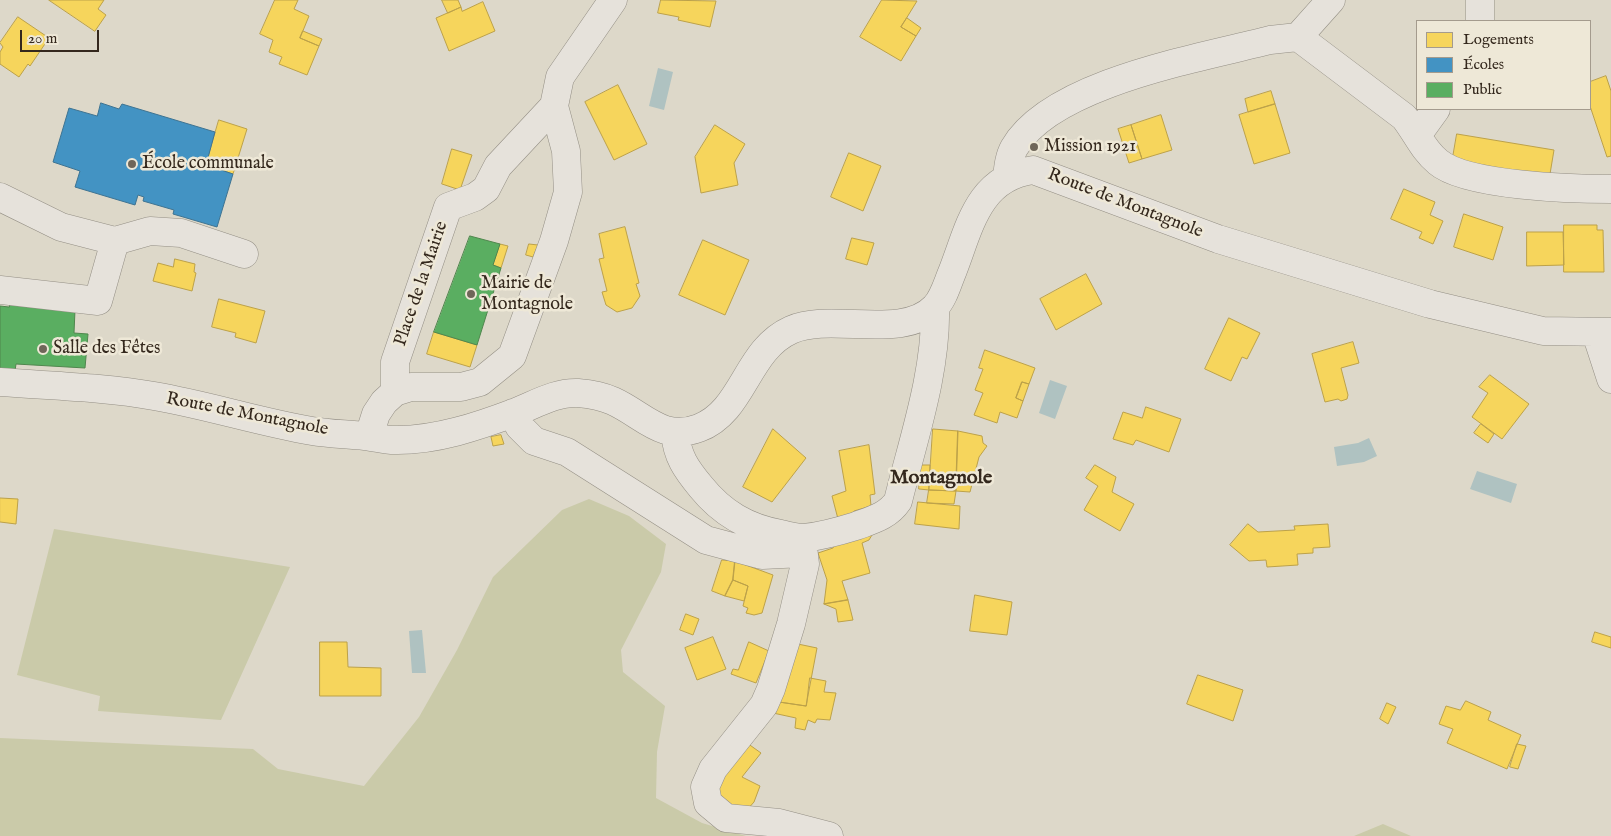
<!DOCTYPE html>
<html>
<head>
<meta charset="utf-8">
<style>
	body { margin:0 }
	#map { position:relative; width:1611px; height:836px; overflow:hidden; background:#ddd8c9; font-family:"IM FELL English",serif }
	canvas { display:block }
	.legend { position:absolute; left:1416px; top:20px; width:175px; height:90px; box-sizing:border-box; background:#eee8d7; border:1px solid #a49b8d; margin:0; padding:6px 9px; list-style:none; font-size:15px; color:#34281d }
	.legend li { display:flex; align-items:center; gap:10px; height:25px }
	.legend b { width:25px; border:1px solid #a49b8d }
	.scale { position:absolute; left:20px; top:30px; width:79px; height:22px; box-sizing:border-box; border:2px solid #34281d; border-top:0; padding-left:6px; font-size:15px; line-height:18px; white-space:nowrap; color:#34281d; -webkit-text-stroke:4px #eee8d7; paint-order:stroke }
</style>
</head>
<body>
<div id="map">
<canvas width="1611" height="836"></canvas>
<ul class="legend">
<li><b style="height:14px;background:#f6d55c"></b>Logements</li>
<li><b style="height:14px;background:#4393c3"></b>Écoles</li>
<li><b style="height:14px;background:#5aae61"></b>Public</li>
</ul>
<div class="scale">20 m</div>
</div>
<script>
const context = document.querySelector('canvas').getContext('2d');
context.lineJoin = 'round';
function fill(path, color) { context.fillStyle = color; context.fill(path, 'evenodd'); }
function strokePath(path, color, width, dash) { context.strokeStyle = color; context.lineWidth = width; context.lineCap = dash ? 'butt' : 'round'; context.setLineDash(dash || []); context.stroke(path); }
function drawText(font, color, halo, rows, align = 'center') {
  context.font = font + ' "IM FELL English",serif'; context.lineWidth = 5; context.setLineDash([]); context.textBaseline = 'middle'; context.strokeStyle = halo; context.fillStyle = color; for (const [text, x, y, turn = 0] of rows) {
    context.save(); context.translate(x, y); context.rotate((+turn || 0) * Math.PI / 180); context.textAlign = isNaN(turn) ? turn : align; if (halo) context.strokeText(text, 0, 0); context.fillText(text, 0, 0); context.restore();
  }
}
const green = new Path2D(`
	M589 499 629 516 666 544 661 572 621 650 623 672 665 706 657 752 656 798 702 823 746 836H0V738L253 749 278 769 364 786 419 717 457 650 493 577 562 510Z
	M54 529 290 567 221 720 98 711 100 696 17 675Z
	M1383 824 1411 836H1354Z`);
const water = new Path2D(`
	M658 68 673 72 664 110 649 106Z
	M1050 380 1067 386 1055 419 1039 413Z
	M1369 438 1377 456 1364 462 1337 466 1334 447 1358 443Z
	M1477 471 1517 484 1511 503 1470 489Z
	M422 630 426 673H412L409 631Z`);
const homes = new Path2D(`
	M49 0H104L98 9 106 15 95 31Z
	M275 0H298L294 9 309 16 300 38 319 46 307 75 279 64 282 57 269 52 273 40 260 34Z
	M442 0H458L461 7 448 13Z
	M661 0 716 1 710 27 678 20 679 17 658 13Z
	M882 0 917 1 901 27 916 36 901 61 860 37Z
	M483 2 495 31 449 51 436 18 461 7 462 11Z
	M18 17 49 38 30 66 28 64 19 77 0 64V52L3 47 0 43Z
	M907 18 921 28 916 36 901 27Z
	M303 31 322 39 319 46 300 38Z
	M1606 76 1611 91V156L1607 157 1590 106V82Z
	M618 85 647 144 614 160 585 102Z
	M1271 91 1275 104 1248 112 1245 99Z
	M1275 104 1290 153 1254 164 1239 115Z
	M1161 115 1172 150 1142 159 1131 125Z
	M219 120 247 129 233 174 206 165Z
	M715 125 745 144 734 163 738 185 701 193 695 157Z
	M1131 125 1142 159 1129 163 1118 129Z
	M1457 134 1554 150 1549 180 1452 163Z
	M452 149 472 155 460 190 442 184Z
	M849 153 881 166 863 211 831 197Z
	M1404 189 1435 202 1430 215 1443 221 1433 244 1419 238 1422 232 1391 219Z
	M1464 214 1503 227 1493 260 1454 247Z
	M1564 225H1597V230H1603L1604 272H1564Z
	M625 227 639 283 636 284 640 296 632 308 617 312 606 305 602 292 607 291 599 259 604 258 599 234Z
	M1527 232H1563L1564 265 1527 266Z
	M852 238 874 243 867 265 846 259Z
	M703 240 749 260 725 315 679 295Z
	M500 244 508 246 501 268 493 265Z
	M529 244 538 245 533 257 526 255Z
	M175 259 195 264 194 272 196 273 192 291 153 281 158 263 173 267Z
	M1086 274 1102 304 1056 330 1040 299Z
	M219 299 265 311 256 343 235 337 236 333 212 327Z
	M1229 318 1260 333 1247 359 1242 357 1231 381 1205 369Z
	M434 332 477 345 470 367 427 354Z
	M1353 342 1359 363 1341 368 1348 395 1347 399 1341 401 1338 399 1325 402 1312 354Z
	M985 350 1035 368 1029 384 1022 382 1016 398 1023 401 1017 418 1000 412 997 423 974 415 983 393 975 390 983 369 979 368Z
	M1490 375 1529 404 1502 439 1472 417 1488 393 1479 387Z
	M1022 382 1029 384 1023 401 1016 398Z
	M1146 407 1181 419 1169 452 1136 440 1133 445 1113 439 1123 412 1142 418Z
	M1481 424 1494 434 1488 443 1474 433Z
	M773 429 806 458 772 502 743 487Z
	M933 429 958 431 956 491 929 490Z
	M958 431 982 436 983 443 987 446 979 457 970 492 956 491Z
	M501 435 504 444 493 446 491 437Z
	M869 445 875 494 870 495 871 506 854 511 853 516 838 519 832 496 846 491 839 451Z
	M921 465H930L929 490 919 489Z
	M1095 465 1116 477 1112 492 1134 504 1120 531 1084 510 1098 486 1086 478Z
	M929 490 956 491 954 504 927 503Z
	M0 498 18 499 16 524 0 522Z
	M918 502 960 506 959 529 915 524Z
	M1248 524 1258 532 1295 530 1294 526 1328 524 1330 547 1313 548V553L1297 554 1298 565 1267 567 1266 560 1249 561 1230 545Z
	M872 535 869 540 862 543 870 573 842 581 848 600 824 604 827 580 818 553 833 548 836 542Z
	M722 560 735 561 733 580 725 596 712 591Z
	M735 561 773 575 762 613 754 615 746 613 748 608 743 606 748 586 733 580Z
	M733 580 748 586 744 601 725 596Z
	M975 595 1012 602 1007 635 970 631Z
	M848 600 853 620 838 622 836 609 824 604Z
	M686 614 699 619 693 635 680 630Z
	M1595 632 1611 637V648L1592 642Z
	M713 637 726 669 697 680 685 648Z
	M320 642H347L348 667 381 668V696H320Z
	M749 642 769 651 756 683 731 674 733 669 738 670Z
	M793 643 817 648 806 706 779 702Z
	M1198 675 1243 690 1233 721 1187 704Z
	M810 678 826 681 824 692 836 693 830 720 817 719 815 723 808 720 805 730 795 728 796 718 773 713 779 702 806 706Z
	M1466 701 1491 712 1488 720 1521 735 1507 769 1447 743 1453 729 1439 724 1446 706 1460 710Z
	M1387 703 1396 707 1388 724 1380 719Z
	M747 743 761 753 742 777 760 786 754 802 746 811 726 807 708 789Z
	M1517 744 1526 746 1518 769 1510 767Z`);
const schools = new Path2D(`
	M101 103 119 109 122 104 215 132 206 165 233 174 217 227 173 214 174 210 143 201 144 197 138 195 135 205 75 187 80 171 53 162 69 108 97 116Z`);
const public = new Path2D(`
	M470 236 500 244 493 265 501 268 477 345 434 332Z
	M10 303 75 310 74 333 88 334 85 368 16 364 15 371 0 370V306L9 307Z`);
const minor = new Path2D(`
	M1480 0V21
	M1298 37 1331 0
	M1418 134 1436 109
	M1007 178C1008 168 1009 157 1014 148 1051 83 1200 58 1270 40L1298 37 1404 117C1416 132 1423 150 1438 162 1466 186 1573 189 1611 189
	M0 197 61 227 115 241 150 231 181 233 244 254
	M0 290 98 301 115 241
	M1596 333 1611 379
	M0 382C51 386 104 387 154 396 207 405 259 422 312 431 329 434 347 434 365 436 375 437 385 440 394 440 435 441 479 426 516 412 536 404 556 392 578 393 590 394 602 396 613 401 644 415 662 442 699 428 744 411 746 350 791 330 831 312 903 341 935 307 943 299 947 285 951 275 969 231 976 178 1033 170L1218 239 1430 304 1543 331 1611 332
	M395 392V362L448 207 475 197 486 189 498 166 554 106
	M513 413 519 426 534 441 567 452 706 540 762 555 803 553
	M675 433C677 456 686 469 701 487 722 513 747 528 781 534 788 536 796 538 804 538 821 536 840 531 856 526 872 520 888 516 898 501 913 440 937 371 935 307
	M369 436 376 414 384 402 395 392 411 387H461L480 382 512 356 554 241 568 192 566 151 554 106 560 77 613 0
	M802 538 805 564 791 624 771 689 764 705 713 769 705 787 708 803 726 818 779 823 829 836`);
const markers = [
	[1034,147,5,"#6f6659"],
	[132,164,5,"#6f6659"],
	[471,294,5,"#6f6659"],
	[43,349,5,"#6f6659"]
];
const poiNames = [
	["Mission 1921",1044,147],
	["École communale",142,164],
	["Mairie de",481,284],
	["Montagnole",481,305],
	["Salle des Fêtes",53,349]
];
const streetNames = [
	["Route de Montagnole",1125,204,21],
	["Place de la Mairie",422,284,-71],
	["Route de Montagnole",247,415,11]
];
const quarterNames = [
	["Montagnole",941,479]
];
fill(green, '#cacaa9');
fill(water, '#afc2c1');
fill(homes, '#f6d55c');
strokePath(homes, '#bca149', 1);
fill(schools, '#4393c3');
strokePath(schools, '#3e7391', 1);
fill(public, '#5aae61');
strokePath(public, '#4f864d', 1);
strokePath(minor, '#948f85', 29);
strokePath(minor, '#e6e2db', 28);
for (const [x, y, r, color] of markers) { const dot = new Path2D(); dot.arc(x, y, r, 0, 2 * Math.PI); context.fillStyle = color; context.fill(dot); strokePath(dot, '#eee8d7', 2); }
drawText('18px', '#34281d', '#eee8d7', poiNames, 'left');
drawText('18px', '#34281d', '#eee8d7', streetNames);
drawText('bold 20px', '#34281d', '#eee8d7', quarterNames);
</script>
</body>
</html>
